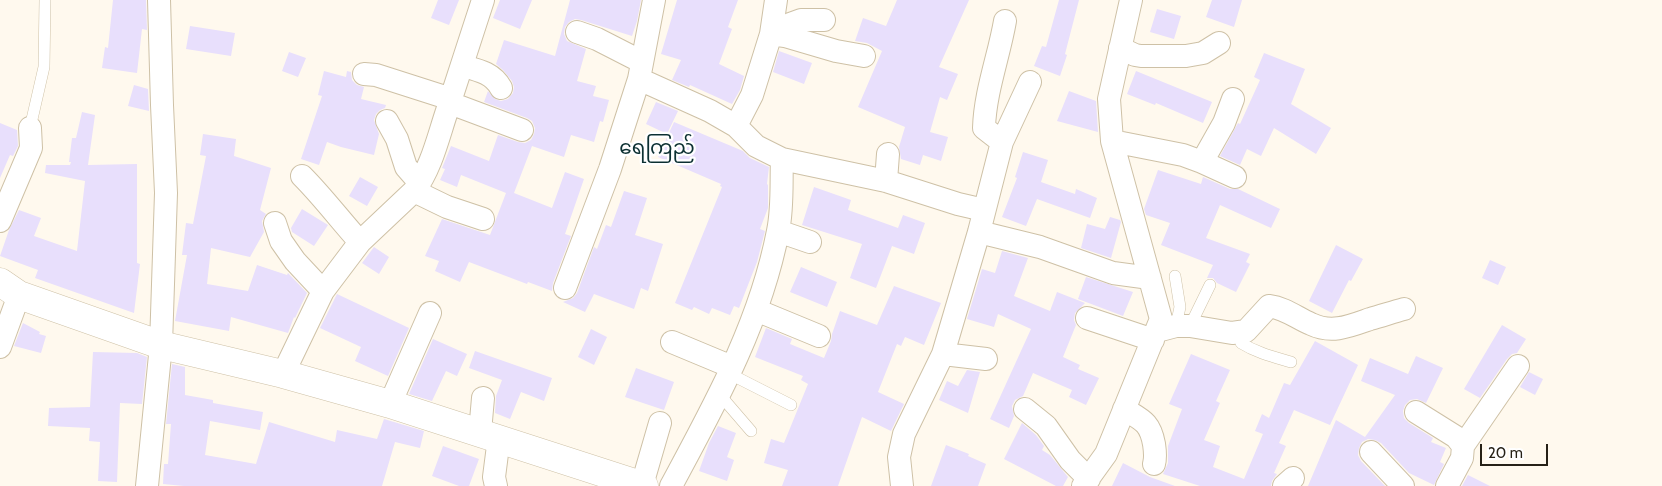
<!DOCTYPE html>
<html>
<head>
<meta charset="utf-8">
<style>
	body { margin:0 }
	#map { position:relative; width:1662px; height:486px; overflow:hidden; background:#fff9ee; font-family:Cabin,sans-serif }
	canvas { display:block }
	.scale { position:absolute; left:1480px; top:444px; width:68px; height:22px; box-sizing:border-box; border:2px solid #262117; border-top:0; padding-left:6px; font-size:15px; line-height:18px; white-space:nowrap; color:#262117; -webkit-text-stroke:4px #fff; paint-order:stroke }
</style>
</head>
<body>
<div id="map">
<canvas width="1662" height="486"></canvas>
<div class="scale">20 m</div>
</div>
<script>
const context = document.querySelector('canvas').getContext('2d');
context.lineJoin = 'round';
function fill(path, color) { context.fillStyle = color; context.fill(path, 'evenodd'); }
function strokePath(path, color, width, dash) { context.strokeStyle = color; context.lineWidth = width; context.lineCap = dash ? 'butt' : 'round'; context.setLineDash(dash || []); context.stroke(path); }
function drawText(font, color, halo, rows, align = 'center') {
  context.font = font + ' Cabin,"Noto Sans Myanmar",sans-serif'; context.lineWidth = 4.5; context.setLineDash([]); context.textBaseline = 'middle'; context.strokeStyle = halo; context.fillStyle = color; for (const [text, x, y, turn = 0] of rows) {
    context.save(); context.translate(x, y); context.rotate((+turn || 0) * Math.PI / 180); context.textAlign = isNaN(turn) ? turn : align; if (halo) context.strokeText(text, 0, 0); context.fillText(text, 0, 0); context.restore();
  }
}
const building = new Path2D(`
	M113 0H146L147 30 142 29 137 73 102 68 105 47 108 48Z
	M438 0H459L449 25 431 18Z
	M500 0H532L520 29 493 18Z
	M570 0H641L637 21 632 36 581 20 575 19 569 22 565 27 564 34 567 41 586 49 577 81 596 86 593 96 609 100 603 122 600 121 594 142 571 135 564 157 532 146 514 193 552 208 565 172 584 179 565 234 571 236 553 283 552 291 528 282 527 284 469 262 460 282 435 271 439 261 425 256 442 219 490 235 506 193 461 175 457 187 440 180 445 169 442 168 451 146 489 161 498 135 518 142 525 143 531 140 534 134 535 128 532 121 527 118 484 102 488 91 495 99 501 101 508 99 513 93 514 87 512 81 503 70 496 64 504 40 555 56Z
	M677 0H738L728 27 732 29 719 64 744 76 740 90 732 104 690 85 689 87 672 80 681 60 661 54Z
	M897 0H969L939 67 958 74 947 100 940 97 930 132 948 137 941 161 923 155 920 165 901 159 899 147 905 127 858 107 882 51 867 43 855 41 863 18 886 26Z
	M1059 0H1079L1065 54 1067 55 1060 76 1034 66 1042 46 1046 47Z
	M1212 0H1242L1234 27 1206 17Z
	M1157 9 1181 16 1174 39 1150 32Z
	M190 26 235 33 231 56 186 49Z
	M779 51 812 63 804 84 773 72Z
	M289 52 306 58 298 77 282 71Z
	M1264 53 1305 69 1291 104 1331 128 1316 154 1274 128 1261 156 1247 149 1240 165 1220 156 1238 123 1240 124 1260 80 1254 77Z
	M324 71 346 77 347 71 351 72 352 80 357 85 364 87 361 99 386 105 385 108 380 110 376 114 374 120 379 134 374 155 341 147 327 142 319 165 301 159 322 96 318 95Z
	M1136 71 1212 102 1203 123 1156 103 1155 105 1127 94Z
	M134 85 148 89 149 111 128 106Z
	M1069 91 1096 101 1098 132 1057 121Z
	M656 102 678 111 667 134 646 124Z
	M82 112 95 115 88 165 137 164V263L140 264 134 313 35 278 38 270 0 256 9 230 19 210 41 218 34 236 77 251 85 181 45 173 46 165H70L71 162H69L72 138H76Z
	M674 122 743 151 750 158 769 167 767 184 768 185V208L760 229 765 231 757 262 739 308 734 306 730 315 712 308 709 314 694 307 692 310 675 303 722 187 720 186 721 184 658 157Z
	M0 123 17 130 18 146 13 156 10 155 0 178Z
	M203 134 236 139 234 156 271 168 260 210 266 214 262 221 264 232 250 257 211 248 207 284 248 291 257 265 287 275 288 273 307 293 295 318 294 317 288 333 231 317 229 331 175 321 187 255H182L186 223 193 224 206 156 200 155Z
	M1023 152 1048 160 1041 182 1075 194 1076 189 1097 198 1090 218 1037 199 1026 226 1002 217 1017 178 1015 177Z
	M1158 170 1201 184 1203 177 1230 189H1238L1280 209 1271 228 1220 205 1206 238 1250 254 1246 262 1250 264 1236 292 1217 283 1213 278H1207L1213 265 1161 245 1170 223 1146 215 1144 209Z
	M360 177 378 187 367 206 349 196Z
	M814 187 851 200 848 210 898 228 903 215 925 223 914 254 892 246 876 288 850 278 862 244 802 225Z
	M624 191 647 198 635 235 663 244 648 291 641 288 634 309 594 294 585 312 563 302 573 298 577 293 594 247 597 249 606 225 611 227Z
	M302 209 328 225 314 246 292 232 291 228Z
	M1110 217 1120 220 1121 222 1111 258 1081 248 1087 224 1105 229Z
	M1336 245 1363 259 1351 281 1349 280 1332 313 1309 301Z
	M374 247 389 257 379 274 362 263Z
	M1002 251 1028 258 1014 296 1050 311 1057 292 1085 303 1075 313 1074 320 1076 325 1063 357 1080 365 1078 369 1099 378 1086 405 1069 397 1072 390 1033 373 1023 396 1015 400 1012 406 1014 416 1009 428 990 419 1031 329 998 314 994 327 967 319 982 269 995 273Z
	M1490 260 1506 267 1498 285 1482 278Z
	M801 267 837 282 827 307 790 292Z
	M1086 277 1133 292 1123 316 1078 299Z
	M894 286 941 303 924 345 905 337 901 346 897 344 878 392 904 404 891 431 862 417 838 486H782L788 470 764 463 771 439 784 443 808 384 801 380 803 376 755 357 766 328 792 339 790 344 824 358 831 341 832 334 840 311 877 325Z
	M337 294 409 328 388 376 355 361 361 347 320 328Z
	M23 323 40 332 39 334 46 336 41 353 14 346Z
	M1502 325 1526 339 1517 353 1512 354 1507 359 1480 398 1464 389Z
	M591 329 607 337 594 365 578 357Z
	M433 339 467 354 457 376 446 371 432 401 409 394Z
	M1315 341 1358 365 1330 425 1294 410 1279 443 1286 446 1274 473 1277 474 1272 481 1271 486H1200L1163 474 1168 463V446L1182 409 1169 404 1191 354 1230 370 1216 401 1220 403 1204 440 1220 446 1213 467 1244 479 1263 434 1255 431 1262 414 1269 418 1284 383 1290 385Z
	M475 351 552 378 544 401 521 392 510 419 495 413 496 396 502 380 469 368Z
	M93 352 137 353 147 357 142 404 120 403 117 482 98 481 100 442 89 441 90 428 48 426 49 408 90 407Z
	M1416 356 1443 368 1426 403 1417 399 1410 400 1405 405 1403 411 1404 418 1409 423 1433 438 1431 442 1446 448 1440 462 1444 464 1434 485 1409 473 1381 443 1375 440 1368 439 1362 442 1359 448 1358 455 1361 461 1385 486H1308L1336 420 1365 437 1395 395 1361 381 1370 358 1408 374Z
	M172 364 185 367V395L213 400V403L263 412 260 430 210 421 205 455 256 464 269 422 335 442 337 430 377 439 384 419 424 431 420 448 395 442 382 486H184L163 484 164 464H168L171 424H166Z
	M636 368 674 382 664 410 625 397Z
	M967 370 980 372 968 413 939 400 947 381 958 386Z
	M1529 372 1543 379 1535 395 1520 387Z
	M1022 423 1036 435 1044 446 1042 450 1050 455 1068 477 1063 486H1056L1004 459Z
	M718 426 736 433 727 457 734 460 727 481 699 471 709 443Z
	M946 445 969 454 968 456 986 464 978 486H931Z
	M443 446 479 459 469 486H459L432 476Z
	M1123 463 1150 477 1175 486H1112Z
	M1468 475 1490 486H1462Z`);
const service = new Path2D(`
	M30 128 44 67 45 0
	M1175 276 1180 307 1176 326
	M1190 326 1210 285
	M1239 332 1241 343C1257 353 1274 357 1291 362
	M730 374 791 405
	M720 395 751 431`);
const minor = new Path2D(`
	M654 0 639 79 710 111 736 126 756 146 782 159C781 183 783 207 778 231 760 324 715 404 671 486
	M577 32 597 39 642 62
	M771 34 785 36 836 51 864 56
	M785 36 790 24 801 20H824
	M1120 48 1135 55 1141 56H1186L1203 53 1219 43
	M463 66C478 70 493 73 501 88
	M364 74 376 75 451 99
	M450 103 522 130
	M387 121 397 139 406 167 420 183
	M736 126 752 95 771 34 776 0
	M1112 141 1183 155 1202 162 1235 177
	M1002 142 984 128C985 92 999 56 1005 21
	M782 159 886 181 958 204 984 210
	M1202 162 1224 123 1233 99
	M302 176C323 197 340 220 360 242
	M886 181 888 154
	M414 191 447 207 483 219
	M0 221 31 148 30 128
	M275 223 281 241 295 261 323 291
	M778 231 810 242
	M979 232 1040 247 1113 273 1150 278
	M565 288 610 169 639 79
	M756 310 819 336
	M1087 318 1153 340
	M1157 331 1176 326H1190L1232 333 1246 331 1269 306C1285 308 1297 318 1311 324 1332 334 1350 326 1370 319 1381 316 1393 312 1404 309
	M672 342 732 367
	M0 347 19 295
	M943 354 986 359
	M283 374 323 291 360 242 414 191C430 170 437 142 445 117 458 78 470 39 483 0
	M390 404 430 313
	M1025 409 1046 426 1070 460 1089 479
	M1124 409C1142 420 1150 422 1154 444 1155 451 1156 457 1154 464
	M1416 412 1456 437 1463 446 1462 458 1447 486
	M480 432 483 398
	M1463 446 1518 366
	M1371 452 1403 486
	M642 485 660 423
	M147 486 161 345 166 193 162 105 159 0
	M496 486 494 477 499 438
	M902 486 899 457 904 434 943 354 979 232 1002 142 1030 82
	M1083 486 1106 454 1161 319 1112 141 1109 99 1131 0
	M1284 486 1293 478`);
const tertiary = new Path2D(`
	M0 282 19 295 161 345 283 374 390 404 644 486`);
const quarterNames = [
	["ရေကြည်",657,148]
];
fill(building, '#e8dffc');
strokePath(service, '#cec1a6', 12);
strokePath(minor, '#cec1a6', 24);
strokePath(tertiary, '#cec1a6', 29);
strokePath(service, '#fff', 11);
strokePath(minor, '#fff', 22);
strokePath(tertiary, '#fff', 28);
drawText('20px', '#0c3032', '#fff', quarterNames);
</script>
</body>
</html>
